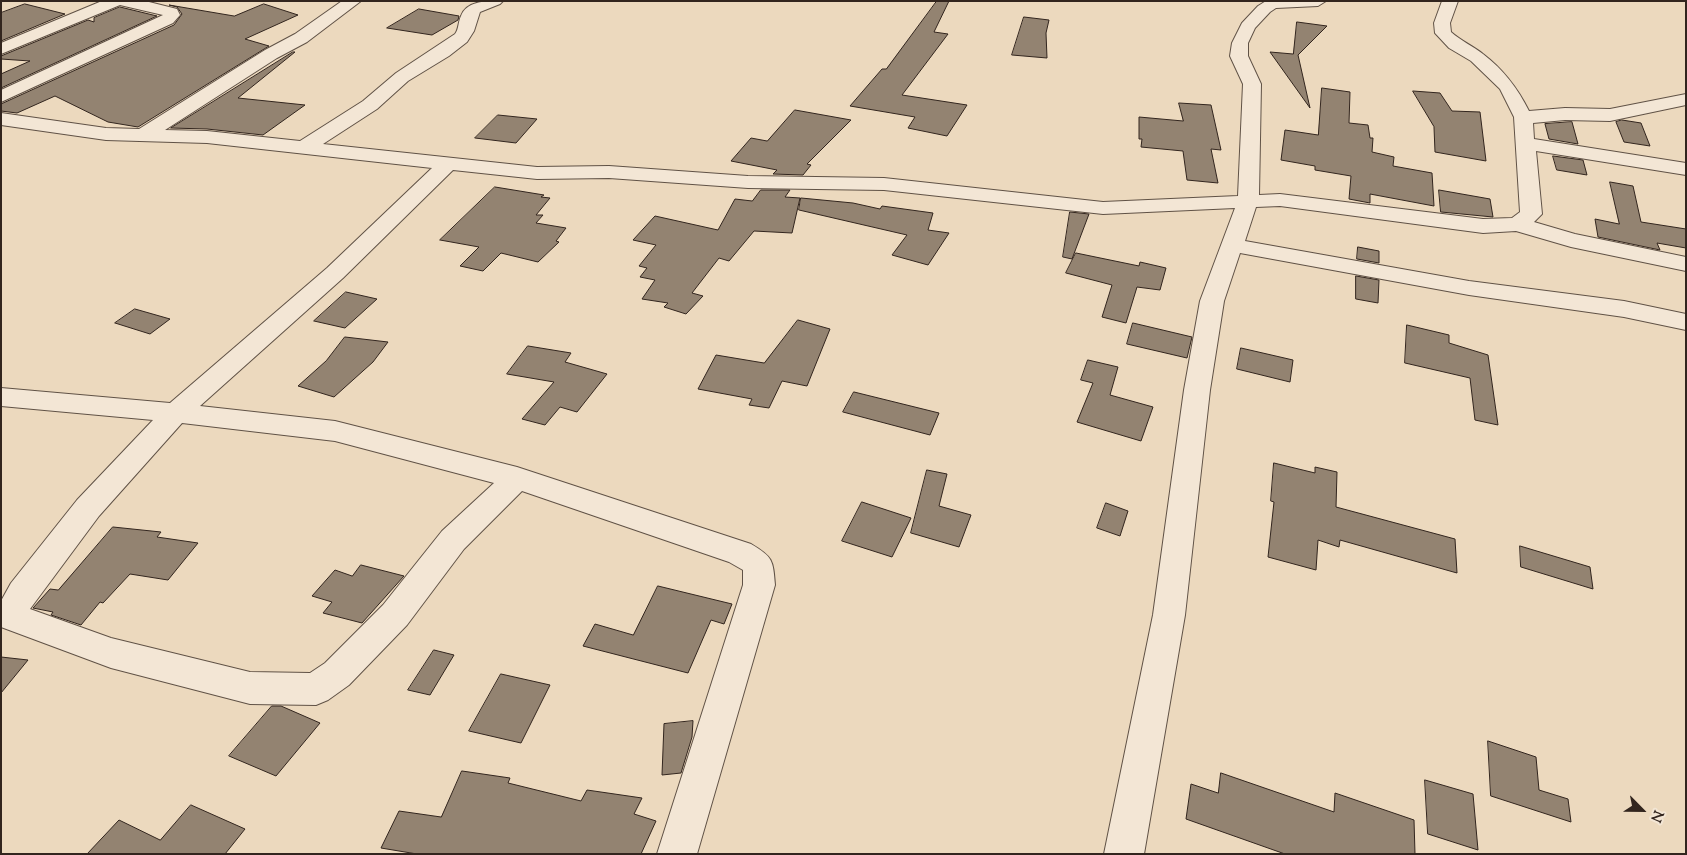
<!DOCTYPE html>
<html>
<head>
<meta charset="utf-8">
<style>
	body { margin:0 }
	#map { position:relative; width:1687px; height:855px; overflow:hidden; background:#ecd9be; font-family:"Sorts Mill Goudy",serif }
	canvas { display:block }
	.frame { position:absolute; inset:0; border:2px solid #32251e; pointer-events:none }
	.north { position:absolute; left:1617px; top:785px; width:50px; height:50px; -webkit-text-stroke:4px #f3e6d5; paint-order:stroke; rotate:113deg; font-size:14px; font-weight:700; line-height:20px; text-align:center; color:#32251e }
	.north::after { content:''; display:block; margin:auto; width:18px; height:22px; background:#32251e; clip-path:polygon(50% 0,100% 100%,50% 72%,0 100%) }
</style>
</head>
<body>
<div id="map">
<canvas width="1687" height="855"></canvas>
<div class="frame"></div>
<div class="north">N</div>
</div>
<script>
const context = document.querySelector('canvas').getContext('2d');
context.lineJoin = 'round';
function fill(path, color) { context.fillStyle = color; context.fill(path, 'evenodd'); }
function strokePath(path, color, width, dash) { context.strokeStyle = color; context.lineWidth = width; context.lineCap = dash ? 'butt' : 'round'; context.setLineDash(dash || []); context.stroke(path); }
const building = new Path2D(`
	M937 1H949L934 32 948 34 902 95 967 105 947 136 908 128 915 117 850 106 882 69H886Z
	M25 4 65 14 1 41V13Z
	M264 4 298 15 245 39 269 46 138 127 108 122 55 96 17 113 1 111V104L174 25 182 14 177 7 169 5 234 16Z
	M120 7 157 16 1 88V74L30 61 1 59V56L88 20 94 22V18Z
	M419 9 459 16 458 20 432 35 387 28Z
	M1024 17 1049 20 1046 33 1047 58 1012 55Z
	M1297 22 1327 26 1298 55 1310 108 1270 52 1293 54Z
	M293 52H295L238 98 305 105 263 135 207 129 171 128Z
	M1322 88 1350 92 1349 123 1368 125 1370 138H1373L1372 152 1394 157 1393 166 1432 173 1434 206 1370 194V203L1349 199 1351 176 1315 170V166L1281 160 1285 130 1318 135Z
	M1413 91 1440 93 1452 111 1480 112 1486 161 1435 152 1434 127Z
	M1179 103 1211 105 1221 150 1211 149 1218 183 1187 180 1183 151 1141 147 1142 139H1139V117L1183 121Z
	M795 110 851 120 807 164 811 165 803 175 773 174 777 170 731 161 751 138 767 141Z
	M498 115 537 119 516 143 475 138Z
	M1622 120 1641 123 1650 146 1624 142 1616 122Z
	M1572 122 1578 144 1549 139 1545 124Z
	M1553 156 1583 160 1587 175 1557 170Z
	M1610 182 1633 186 1641 222 1686 229V248L1657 243 1660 250 1598 237 1595 219 1619 224Z
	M495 187 544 195 541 197 550 198 536 215H543L536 223 566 228 556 241 559 242 538 262 501 253 483 271 460 266 479 247 440 240Z
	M761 190H790L785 197 800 198 792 233 754 231 729 261 719 258 692 293 703 296 686 314 664 307 668 303 642 299 655 280 640 277 647 268 639 266 656 245 633 240 655 216 718 230 735 199 752 201Z
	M1439 190 1490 199 1493 217 1441 212Z
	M801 198 853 203 880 209 882 206 933 213 928 230 949 233 928 265 892 255 907 235 799 210Z
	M1070 212 1089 214 1072 259 1063 257Z
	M1358 247 1379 251V263L1357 259Z
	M1076 253 1139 266 1140 262 1166 268 1160 290 1137 287 1126 323 1102 317 1112 285 1066 273Z
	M1356 276 1379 280 1378 303 1356 299Z
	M346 292 377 299 345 328 314 321Z
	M135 309 170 319 150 334 115 323Z
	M798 320 830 329 807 386 782 381 769 408 749 405 752 399 698 389 716 355 764 363Z
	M1133 323 1192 337 1187 358 1127 344Z
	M1407 325 1449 335V343L1488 355 1498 425 1475 420 1470 378 1405 363Z
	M345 337 388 342 373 362 334 397 298 386 326 361Z
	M528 346 571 353 565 362 607 374 577 412 560 407 545 425 522 419 554 382 507 374Z
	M1241 348 1293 360 1290 382 1237 369Z
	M1088 360 1118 367 1110 395 1153 407 1141 441 1077 422 1093 383 1081 380Z
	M854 392 939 413 930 435 843 412Z
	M1274 463 1315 473V467L1337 472 1336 507 1455 539 1457 573 1340 540 1339 547 1318 540 1316 570 1268 557 1274 502 1271 501Z
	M927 470 947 474 939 506 971 515 959 547 911 533Z
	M862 502 911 518 892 557 842 541Z
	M1106 503 1128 511 1120 536 1097 528Z
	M113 527 161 532 157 537 198 543 168 580 130 574 103 603 100 602 81 625 51 615 53 612 33 608 50 589 58 590Z
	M1520 546 1590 567 1593 589 1521 567Z
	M361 565 404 576 362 623 323 613 332 602 312 596 335 570 352 576Z
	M658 586 732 604 724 624 711 620 688 673 583 646 595 624 633 635Z
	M434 650 454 655 430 695 408 690Z
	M1 657 28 660 1 693Z
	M501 674 550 685 521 743 469 731Z
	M272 706H281L320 723 276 776 229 756Z
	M693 721 692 737 681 773 662 775 664 724Z
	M1488 741 1536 757 1539 790 1568 799 1571 822 1491 796Z
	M462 771 510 778 508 783 581 801 587 790 642 798 634 814 656 821 641 854H417L381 848 399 811 441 817Z
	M1221 773 1334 812 1335 793 1414 820 1415 854H1285L1186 819 1191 784 1218 793Z
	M1425 780 1473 794 1478 850 1428 834Z
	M191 805 245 829 225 854H87L119 820 160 840Z`);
const minor = new Path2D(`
	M102 1H145L177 9 180 15 173 23 1 102V90L163 15 120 5 1 54V43Z
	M342 1H361L307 42 277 58 165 130 207 131 300 141 363 101 396 73 455 34C459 29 458 22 461 16 467 0 488 1 503 1L500 4 480 12 474 31 467 42 449 56 408 81 377 109 323 144 537 167 609 166 748 176 884 178 1103 202 1238 196 1243 84 1230 56 1232 43 1242 23 1258 6 1266 1H1326L1318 6 1276 8 1270 12 1255 28 1248 43V56L1261 84 1259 195 1280 194 1483 219 1512 218 1520 212 1514 117 1500 89 1471 61 1449 48 1435 33 1434 23 1442 1H1458L1450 23 1451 32C1461 41 1473 46 1483 54 1504 70 1518 89 1529 111L1565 108 1610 109 1686 94V105L1610 121 1565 120 1533 123 1534 139 1686 163V175L1536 151 1542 214 1534 222 1575 234 1686 257V271L1571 247 1516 231 1483 233 1280 206 1256 207 1245 241 1469 281 1624 301 1686 314V330L1624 317 1469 295 1240 253 1224 301 1210 390 1185 615 1144 854H1104L1153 615 1184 390 1200 301 1235 208 1103 214 884 190 748 188 609 178 537 179 453 170 343 278 200 406 335 421 517 467 751 544C773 557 773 560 775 585L697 854H657L743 585V570L729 562 522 491 464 549 407 625 349 685 328 700 316 705 250 704 111 668 1 627V601L11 583 77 500 153 420 1 406V388L170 403 327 268 432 168 207 143 106 140 1 125V113L106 128 139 129 265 50 295 34ZM182 423 335 441 494 483 442 531 383 605 325 663 310 673 250 672 111 638 30 609 99 516Z`);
fill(building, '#938371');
strokePath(building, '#32251e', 1);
strokePath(minor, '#605246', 2);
fill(minor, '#f3e6d5');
</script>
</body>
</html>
